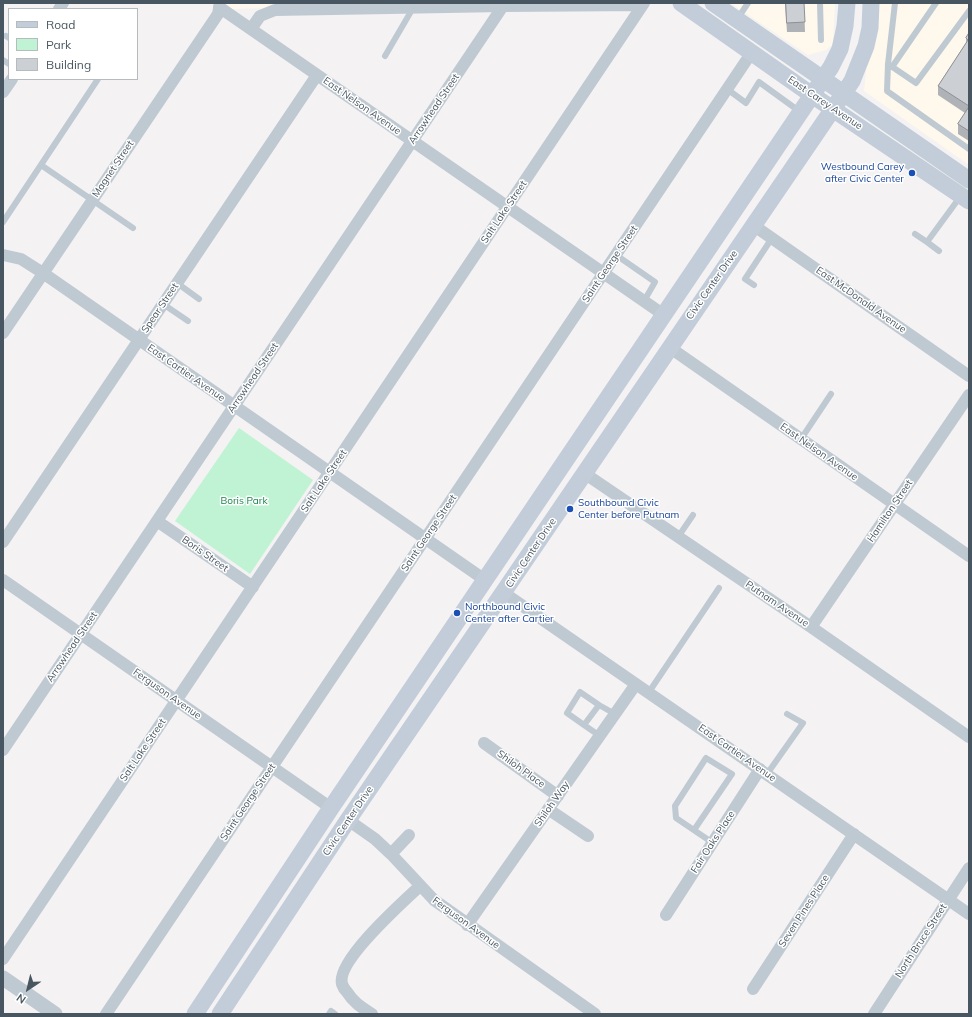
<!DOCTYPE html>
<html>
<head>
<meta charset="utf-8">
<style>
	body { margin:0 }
	#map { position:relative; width:972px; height:1017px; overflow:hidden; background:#f4f2f2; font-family:Mulish,sans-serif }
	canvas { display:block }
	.frame { position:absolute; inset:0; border:4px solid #485661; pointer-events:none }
	.legend { position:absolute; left:8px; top:8px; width:130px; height:72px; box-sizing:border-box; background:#fff; border:1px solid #b6bbc0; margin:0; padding:5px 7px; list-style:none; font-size:12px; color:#485661 }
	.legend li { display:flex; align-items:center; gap:8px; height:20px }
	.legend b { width:20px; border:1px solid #b6bbc0 }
	.north { position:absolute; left:8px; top:969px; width:40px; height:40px; -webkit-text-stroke:3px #fff; paint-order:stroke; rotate:215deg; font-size:11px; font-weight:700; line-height:16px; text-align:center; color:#485661 }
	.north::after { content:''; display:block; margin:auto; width:14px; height:18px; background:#485661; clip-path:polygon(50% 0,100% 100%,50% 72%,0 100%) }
</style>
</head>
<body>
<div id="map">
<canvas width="972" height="1017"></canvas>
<div class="frame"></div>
<ul class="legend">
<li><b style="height:5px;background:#c2cdd9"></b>Road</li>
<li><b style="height:11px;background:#bff3d3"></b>Park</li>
<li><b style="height:11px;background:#cccfd4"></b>Building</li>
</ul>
<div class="north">N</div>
</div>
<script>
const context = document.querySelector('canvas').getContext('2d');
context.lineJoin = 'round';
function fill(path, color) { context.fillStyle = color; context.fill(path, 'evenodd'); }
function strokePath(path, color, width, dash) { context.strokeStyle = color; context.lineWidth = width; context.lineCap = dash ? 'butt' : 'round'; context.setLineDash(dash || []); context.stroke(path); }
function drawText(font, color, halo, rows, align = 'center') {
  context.font = font + ' Mulish,sans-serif'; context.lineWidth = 3; context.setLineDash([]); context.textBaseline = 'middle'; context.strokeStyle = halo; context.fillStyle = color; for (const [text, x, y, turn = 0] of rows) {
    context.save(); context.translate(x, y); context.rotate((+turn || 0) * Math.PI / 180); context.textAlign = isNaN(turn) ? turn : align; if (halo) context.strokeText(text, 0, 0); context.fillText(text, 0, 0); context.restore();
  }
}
const commercial = new Path2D(`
	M213 3H473L231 9Z
	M730 3H835L833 44 826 50 808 55Z
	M873 3H969V165L864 91Z`);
const green = new Path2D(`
	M239 428 313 480 250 574 175 521Z`);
const service = new Path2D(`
	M820 3 821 40
	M895 3 888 64 887 91 969 149
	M738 18 748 3
	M6 36 9 38
	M385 56 413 8
	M3 60 9 64
	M888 64 916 83 969 11
	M892 67 936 3
	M727 89 746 103 759 82 799 111
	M41 165 133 228
	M3 222 98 79
	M915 234 927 242
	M939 251 927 242 960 197
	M616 255 655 282 644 301
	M177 283 199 299
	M754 285 745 279 772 238
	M163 304 188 321
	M801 439 831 394
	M678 537 693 515
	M649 692 719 588
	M584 725 567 713 580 692 599 705
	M600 736 584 725 599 705 615 714
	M767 774 803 723 787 714
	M694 830 732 774 706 758 675 806 676 818 713 843
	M329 1014 331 1011 335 1014`);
const minor = new Path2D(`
	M219 7 664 315
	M59 9 63 3
	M251 29 260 16 275 10 503 6 642 5
	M3 92 12 79
	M753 225 969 376
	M3 255 21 259 43 273 485 580
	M3 333 218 14 220 3
	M669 347 969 556
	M584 473 811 627 969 737
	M157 521 253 587
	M3 542 317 75
	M3 580 331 808
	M504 593 969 914
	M811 627 969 395
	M484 743 558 796
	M3 750 503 6
	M548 809 588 836
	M348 820 375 839 391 854 434 900 595 1014
	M391 854 409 835
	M666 915 760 769
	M467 925 636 684
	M3 959 644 3
	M753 989 854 834
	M106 1014 752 52
	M372 1014C361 1007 354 1003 347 992 345 990 343 987 342 984 336 961 403 902 420 886
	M874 1014 969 868`);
const tertiary = new Path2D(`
	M3 978 55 1014`);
const secondary = new Path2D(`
	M681 3 812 95 969 201
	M713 3 969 180
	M195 1014 331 808 831 67 840 49 845 26 847 3
	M220 1014 348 820 852 81 866 46 870 28 871 3`);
const wall = new Path2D(`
	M785 3H804L805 32H787Z
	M969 33V141L958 134V124L965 113 938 95V86L966 43V38Z`);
const building = new Path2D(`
	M786 3H804L805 22 787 23Z
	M969 33V106L938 86 968 40 966 38Z
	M969 107V131L958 124Z`);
const markers = [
	[912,173,4,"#1a4fb4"],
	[570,509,4,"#1a4fb4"],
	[457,613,4,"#1a4fb4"]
];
const streetNames = [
	["East Carey Avenue",825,103,34],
	["East Nelson Avenue",362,106,35],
	["Arrowhead Street",434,109,-56],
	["Magnet Street",113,169,-56],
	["Salt Lake Street",504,212,-56],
	["Saint George Street",610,264,-56],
	["Civic Center Drive",712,285,-55],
	["East McDonald Avenue",861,300,35],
	["Spear Street",160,308,-56],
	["East Cartier Avenue",186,373,35],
	["Arrowhead Street",253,378,-56],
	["East Nelson Avenue",819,452,35],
	["Salt Lake Street",324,481,-56],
	["Hamilton Street",890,511,-56],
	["Saint George Street",429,533,-56],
	["Civic Center Drive",531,553,-56],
	["Boris Street",205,554,35],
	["Putnam Avenue",777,604,34],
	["Arrowhead Street",72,647,-56],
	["Ferguson Avenue",167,694,35],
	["Salt Lake Street",143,750,-56],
	["East Cartier Avenue",737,753,35],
	["Shiloh Place",521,769,36],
	["Saint George Street",248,802,-56],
	["Shiloh Way",552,804,-55],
	["Civic Center Drive",348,821,-56],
	["Fair Oaks Place",713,842,-57],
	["Seven Pines Place",804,911,-57],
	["Ferguson Avenue",466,923,36],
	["North Bruce Street",921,941,-57]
];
const transitNames = [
	["Westbound Carey",904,167,"right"],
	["after Civic Center",904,179,"right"],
	["Southbound Civic",578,503],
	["Center before Putnam",578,515],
	["Northbound Civic",465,607],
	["Center after Cartier",465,619]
];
const parkNames = [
	["Boris Park",244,501]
];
fill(commercial, '#fef8ed');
fill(green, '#bff3d3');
strokePath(service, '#bfc9d2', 6);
strokePath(minor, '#bfc9d2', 12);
strokePath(tertiary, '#bfc9d2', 15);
strokePath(secondary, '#c2cdd9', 17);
fill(wall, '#afb2b6');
fill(building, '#cccfd4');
strokePath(building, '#8f9194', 1);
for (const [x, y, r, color] of markers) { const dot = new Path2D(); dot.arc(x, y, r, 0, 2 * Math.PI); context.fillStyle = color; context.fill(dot); strokePath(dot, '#fff', 1.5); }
drawText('10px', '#485661', '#fff', streetNames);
drawText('10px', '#164399', '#fff', transitNames, 'left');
drawText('10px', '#128449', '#fff', parkNames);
</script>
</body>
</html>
